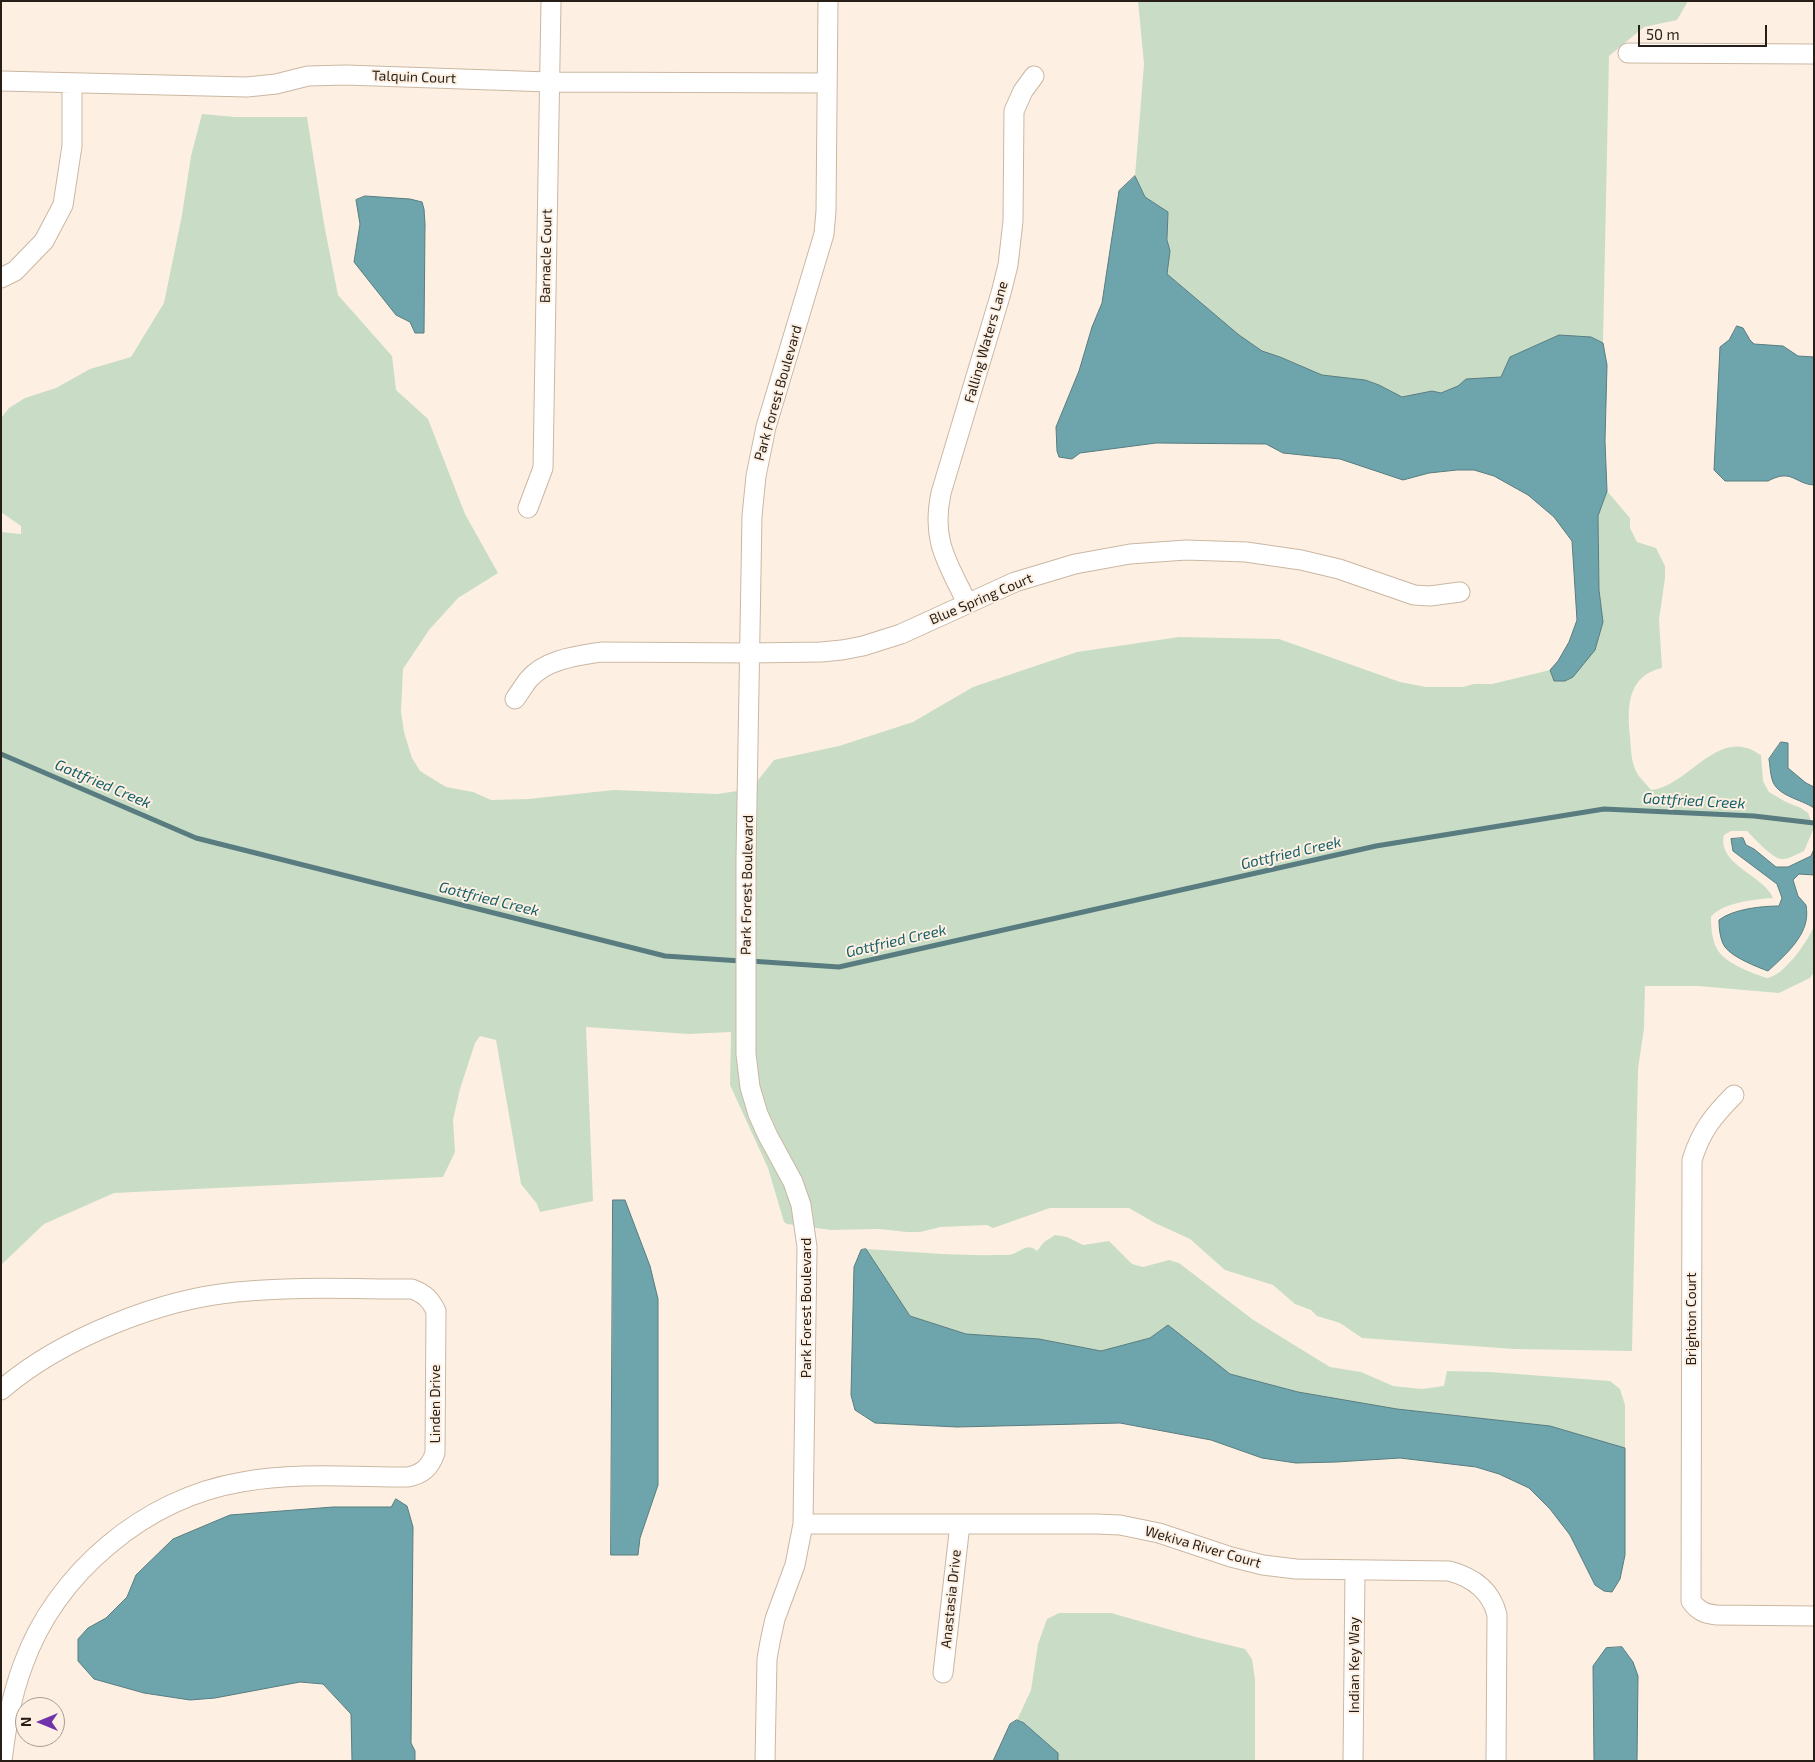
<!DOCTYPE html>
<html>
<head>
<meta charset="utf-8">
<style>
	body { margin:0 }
	#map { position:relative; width:1815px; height:1762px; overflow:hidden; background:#fdf0e3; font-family:"Exo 2",sans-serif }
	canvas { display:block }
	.frame { position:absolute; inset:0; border:2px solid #261e17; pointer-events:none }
	.north { position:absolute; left:15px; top:1697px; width:50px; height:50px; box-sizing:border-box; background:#fdf0e3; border:1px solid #a79c91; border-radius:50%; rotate:270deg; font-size:14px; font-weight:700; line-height:20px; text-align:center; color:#261e17 }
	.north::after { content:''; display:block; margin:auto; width:18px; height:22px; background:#7033a9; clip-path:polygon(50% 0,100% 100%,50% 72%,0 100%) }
	.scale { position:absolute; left:1638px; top:25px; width:129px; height:22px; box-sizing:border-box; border:2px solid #261e17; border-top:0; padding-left:6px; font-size:15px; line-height:18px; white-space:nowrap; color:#261e17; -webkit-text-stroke:4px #fdf0e3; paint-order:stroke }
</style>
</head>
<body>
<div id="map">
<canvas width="1815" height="1762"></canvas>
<div class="frame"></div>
<div class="north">N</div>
<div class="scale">50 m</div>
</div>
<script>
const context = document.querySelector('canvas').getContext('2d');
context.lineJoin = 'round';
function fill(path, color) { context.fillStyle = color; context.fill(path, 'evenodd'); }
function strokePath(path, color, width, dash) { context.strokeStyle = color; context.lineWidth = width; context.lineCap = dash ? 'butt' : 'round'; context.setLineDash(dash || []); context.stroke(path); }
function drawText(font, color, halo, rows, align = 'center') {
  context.font = font + ' "Exo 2",sans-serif'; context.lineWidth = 4; context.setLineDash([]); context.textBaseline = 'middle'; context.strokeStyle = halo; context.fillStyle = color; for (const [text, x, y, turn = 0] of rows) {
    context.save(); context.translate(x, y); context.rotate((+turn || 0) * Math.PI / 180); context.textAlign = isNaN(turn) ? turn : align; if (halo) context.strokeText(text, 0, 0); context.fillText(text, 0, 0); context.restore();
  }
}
const green = new Path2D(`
	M1138 1H1688L1677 20 1644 27 1609 56 1603 343 1591 337 1559 335 1510 357 1501 377 1466 379 1458 386 1441 393 1432 391 1402 397 1379 385 1365 380 1322 375 1280 357 1262 351 1239 335 1167 274C1170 253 1167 233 1168 212L1145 197 1135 176 1144 64Z
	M202 114 235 117H307L324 224 338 295 392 356 396 390 428 419 465 514 498 573 458 598 429 630 403 669 401 711 404 732 412 758 420 771 446 787 473 792 491 800 528 799 614 790 717 794 751 789 774 760 839 746 913 722 973 687 1077 652 1179 637 1279 639 1400 682 1426 687H1463L1474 684H1492L1550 670 1554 681 1603 622 1599 590 1598 516 1607 491 1630 518V528L1637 542 1656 548 1665 566V578L1659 620 1662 668C1627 676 1627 707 1630 737 1631 750 1631 763 1638 775 1642 780 1647 785 1651 790 1686 786 1712 737 1747 748 1752 749 1757 753 1761 755L1763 781 1769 792 1786 802 1801 808 1808 813 1814 828 1804 851C1797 854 1788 860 1781 859 1772 858 1753 837 1747 831H1731L1724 835C1717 865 1764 875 1773 898 1756 899 1721 903 1711 917 1711 928 1712 943 1719 952 1729 965 1752 973 1767 978 1784 976 1808 941 1814 926V972L1810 978 1779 993 1698 986H1645L1644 1028 1638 1069 1632 1351 1514 1349 1362 1338 1340 1323 1317 1316 1311 1310 1295 1304 1273 1285 1225 1270 1190 1239 1155 1223 1129 1208H1050L993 1228 987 1225 941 1227 920 1232H907L879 1229 831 1230 787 1224 784 1222 768 1168 730 1085 731 1032 689 1034 586 1027 593 1201 540 1212 537 1204 521 1184 496 1040 480 1036 475 1043 460 1089 453 1120 455 1152 443 1177 114 1193 44 1224 1 1265V532L21 534V526L1 512V418L9 408 25 398 56 388 90 369 131 357 164 303 182 215 191 156Z
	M1055 1235 1067 1237 1083 1245 1109 1241 1132 1264 1143 1267 1169 1260 1179 1263 1252 1319 1330 1367 1361 1372 1393 1386 1422 1389 1444 1386 1447 1371 1490 1372 1610 1381 1620 1389 1625 1405V1448L1550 1426 1397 1409 1298 1392 1230 1374 1168 1325 1150 1338 1101 1351 1039 1339 966 1334 910 1316 866 1249C912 1252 957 1256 1002 1255 1007 1255 1013 1255 1017 1252 1025 1248 1029 1244 1037 1251L1044 1242Z
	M1059 1613H1111L1196 1637 1245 1649 1252 1659 1255 1680V1761H1058V1753L1025 1723 1017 1720 1031 1690 1038 1644 1047 1619Z`);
const water = new Path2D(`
	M1135 176 1145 197 1168 212 1167 240 1170 251 1167 274 1239 335 1262 351 1280 357 1322 375 1365 380 1379 385 1402 397 1432 391 1441 393 1458 386 1466 379 1501 377 1510 357 1559 335 1591 337 1603 343 1607 365 1605 441 1607 491 1598 516 1599 590 1603 622 1595 650 1573 677 1565 681H1554L1550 670 1558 661 1569 642 1577 620 1572 541 1554 517 1528 495 1494 476 1474 470H1457L1429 473 1403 480 1340 459 1283 453 1266 444 1156 443 1080 453 1072 459 1059 457 1057 451 1056 427 1079 371 1092 327 1102 303 1119 191Z
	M365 196 410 199 422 202 424 209 425 224 424 333H415L410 322 396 315 354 262 360 224 356 200Z
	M1737 326 1743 328 1750 340 1754 344 1783 346 1798 356 1814 357V485C1795 484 1792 468 1768 481H1725L1714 470 1720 347 1729 340Z
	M1781 742 1788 743V768L1806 783 1814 787V808C1801 799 1776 796 1772 779 1770 772 1770 765 1769 759Z
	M1743 838 1746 845 1754 849 1776 867H1788L1811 856 1814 849V875L1799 874 1793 880 1798 896 1806 905C1807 911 1807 916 1806 921 1802 941 1782 958 1768 971 1757 967 1732 957 1725 947 1720 940 1719 928 1719 920 1733 909 1762 906 1779 906L1782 898 1777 884 1733 851 1731 839Z
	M613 1200H625L650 1266 658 1299V1485L640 1538 638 1555H611Z
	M866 1249 910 1316 966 1334 1039 1339 1101 1351 1150 1338 1168 1325 1230 1374 1298 1392 1397 1409 1550 1426 1625 1448V1555L1620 1579 1612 1592 1604 1591 1595 1585 1570 1535 1550 1509 1529 1488 1499 1474 1476 1467 1400 1458 1336 1462 1296 1463 1262 1458 1211 1440 1120 1423 957 1427 875 1423 855 1410 851 1395 854 1267 861 1250Z
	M396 1499 407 1506 413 1527 411 1743 415 1751V1761H352L351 1714 323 1684 300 1682 215 1698 190 1700 144 1693 94 1679 78 1661V1639L88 1628 106 1618 127 1597 136 1575 173 1539 230 1515 333 1507H391Z
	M1622 1647 1633 1662 1638 1676 1637 1761H1594L1593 1666 1606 1648Z
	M1017 1720 1024 1723 1058 1753V1761H993L1010 1724Z`);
const stream = new Path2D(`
	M1 754 196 838 665 956 741 961
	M750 961 839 967 1376 846 1604 809 1754 816 1814 823`);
const minor = new Path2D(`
	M1628 53 1814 54
	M1 81 247 87 276 84 308 76 346 75 549 82 827 83
	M1 278 15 271 44 241 63 205 72 146V83
	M528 508 543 468 551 1
	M967 603C947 561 931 541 941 493L1001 293 1008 265 1013 221 1014 111 1023 91 1034 76
	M515 699C520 692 524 685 529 679 546 659 577 656 601 652L750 653 821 652 842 650 863 646 901 634 1015 582 1075 564 1130 554 1186 550 1246 552 1301 560 1339 569 1414 595 1430 596 1460 592
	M1734 1095C1713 1116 1701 1131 1692 1160L1691 1601C1698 1611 1705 1614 1717 1615L1814 1616
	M1 1390C60 1339 160 1299 237 1292 295 1286 354 1289 412 1289 425 1294 430 1299 436 1311L435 1453C430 1468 422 1474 408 1477 353 1477 296 1472 242 1482 145 1498 56 1573 23 1665 11 1697 6 1728 2 1761
	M803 1524H1096L1120 1525 1159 1533 1231 1557 1263 1565 1296 1569 1449 1571C1472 1577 1491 1590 1497 1615L1496 1761
	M943 1673 960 1524
	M765 1761 767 1659 770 1642 775 1619 795 1565 803 1524 807 1247 801 1205 793 1182 768 1136 758 1114 750 1087 746 1054V858L752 516 756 476 766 427 824 234 826 211 828 1
	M1353 1761 1355 1570`);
const streetNames = [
	["Talquin Court",414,77,2],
	["Barnacle Court",546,256,-89],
	["Falling Waters Lane",986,342,-74],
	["Park Forest Boulevard",778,393,-74],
	["Blue Spring Court",981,599,-23],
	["Park Forest Boulevard",747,885,-89],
	["Park Forest Boulevard",806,1308,-90],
	["Brighton Court",1691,1319,-90],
	["Linden Drive",435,1404,-90],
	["Wekiva River Court",1203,1547,16],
	["Anastasia Drive",951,1599,-84],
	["Indian Key Way",1354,1665,-90]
];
const waterNames = [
	["Gottfried Creek",103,784,23],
	["Gottfried Creek",1694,801,3],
	["Gottfried Creek",1291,853,-13],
	["Gottfried Creek",489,899,14],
	["Gottfried Creek",896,941,-13]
];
fill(green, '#c9ddc6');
fill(water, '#6ea5ac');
strokePath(water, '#587c7f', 1);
strokePath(stream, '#587c7f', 5);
strokePath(minor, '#cbb7a2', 21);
strokePath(minor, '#fff', 19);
drawText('14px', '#261e17', '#fdf0e3', streetNames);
drawText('italic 15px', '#125f67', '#fdf0e3', waterNames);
</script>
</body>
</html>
